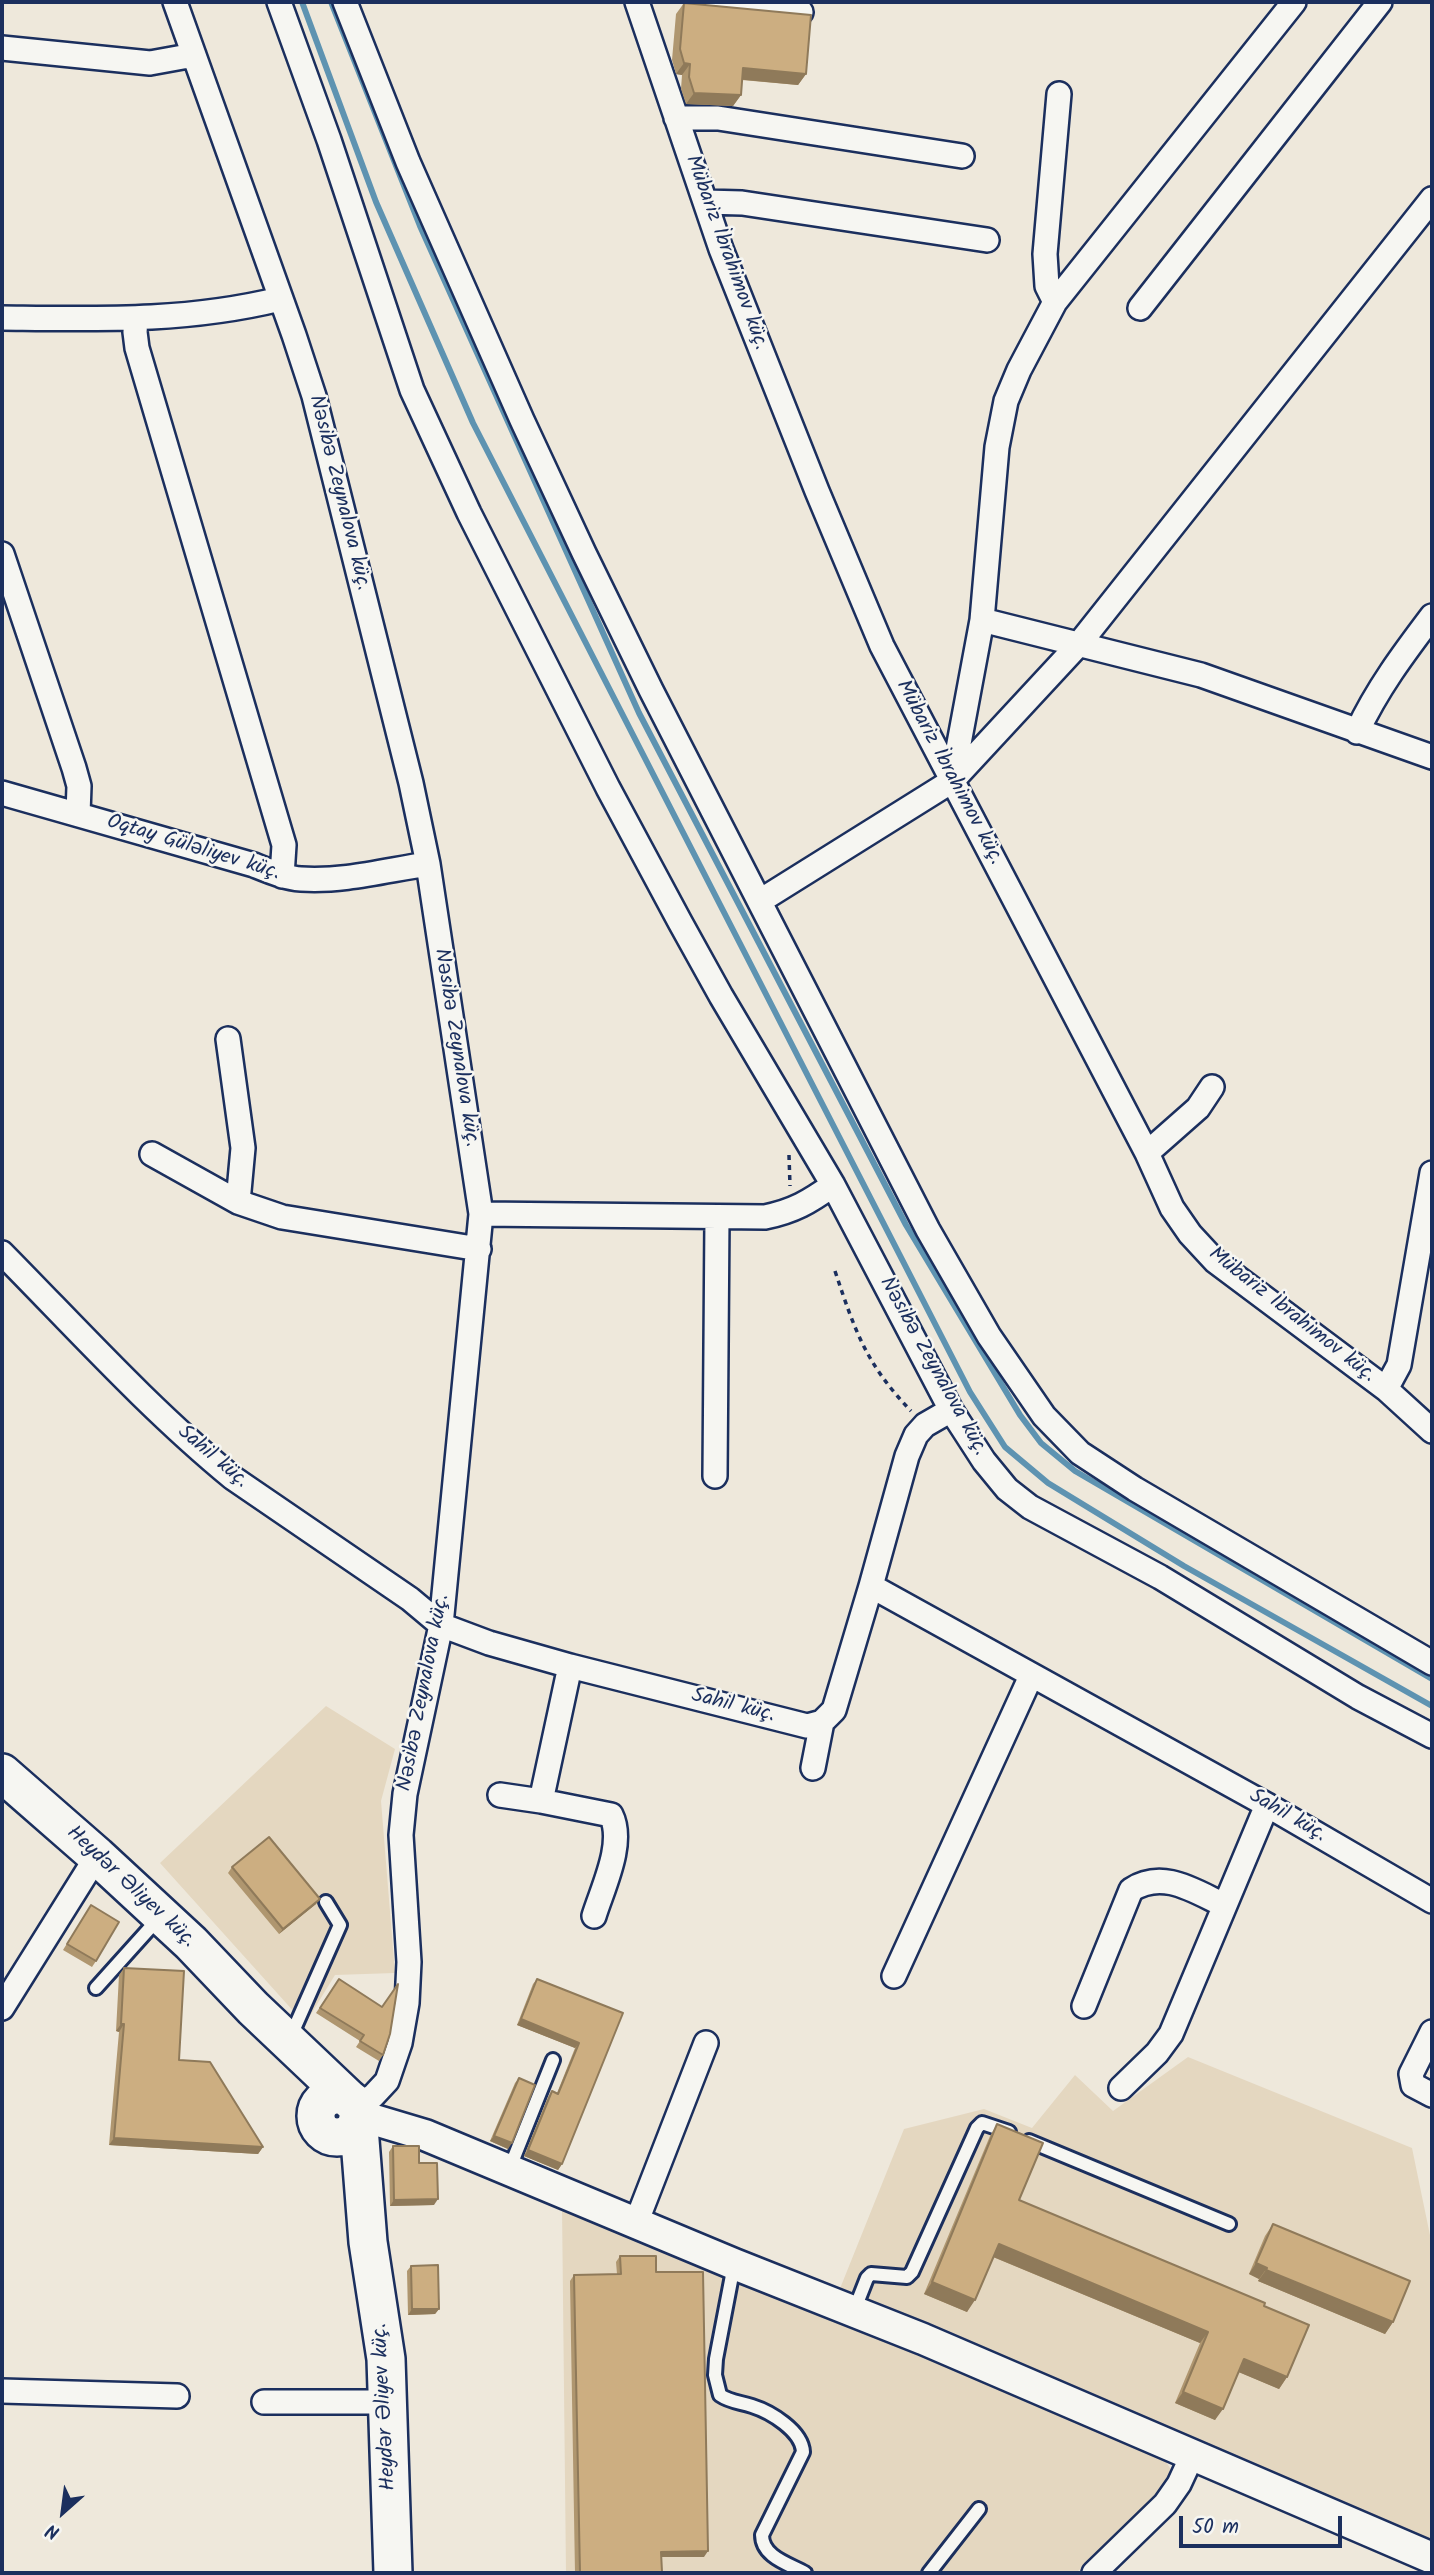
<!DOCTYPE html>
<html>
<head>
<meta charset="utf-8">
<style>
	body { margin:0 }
	#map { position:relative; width:1434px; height:2575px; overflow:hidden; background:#eee8db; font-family:Kalam,sans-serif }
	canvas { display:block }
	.frame { position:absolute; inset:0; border:4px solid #1b2f5e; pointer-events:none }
	.north { position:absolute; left:28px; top:2477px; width:70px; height:70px; -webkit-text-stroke:5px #f6f6f2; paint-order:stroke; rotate:208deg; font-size:19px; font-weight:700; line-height:28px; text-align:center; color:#1b2f5e }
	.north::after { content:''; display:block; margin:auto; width:24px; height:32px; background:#1b2f5e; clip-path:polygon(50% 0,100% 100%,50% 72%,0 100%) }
	.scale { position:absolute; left:1179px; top:2516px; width:163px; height:32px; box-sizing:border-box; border:4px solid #1b2f5e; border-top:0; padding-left:9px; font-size:21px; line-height:24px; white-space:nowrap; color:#1b2f5e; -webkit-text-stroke:5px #f6f6f2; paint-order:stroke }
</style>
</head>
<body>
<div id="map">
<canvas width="1434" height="2575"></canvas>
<div class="frame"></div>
<div class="north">N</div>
<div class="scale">50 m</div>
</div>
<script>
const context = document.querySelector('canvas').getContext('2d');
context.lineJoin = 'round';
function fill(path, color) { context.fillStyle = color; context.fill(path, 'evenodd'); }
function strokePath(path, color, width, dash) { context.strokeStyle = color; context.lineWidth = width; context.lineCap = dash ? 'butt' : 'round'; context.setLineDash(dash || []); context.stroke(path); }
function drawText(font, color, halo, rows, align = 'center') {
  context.font = font + ' Kalam,sans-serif'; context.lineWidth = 5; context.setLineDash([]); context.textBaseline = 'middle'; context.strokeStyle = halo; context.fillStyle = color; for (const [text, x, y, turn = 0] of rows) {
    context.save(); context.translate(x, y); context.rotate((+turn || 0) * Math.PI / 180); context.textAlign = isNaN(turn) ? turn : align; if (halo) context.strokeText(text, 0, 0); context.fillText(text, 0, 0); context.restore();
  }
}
const built = new Path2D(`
	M326 1706 395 1749 381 1801 395 1973 335 1975 305 2024 160 1863Z
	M1188 2057 1412 2148 1432 2245V2543L839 2291 904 2129 984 2109 1032 2128 1075 2075 1113 2111Z
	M562 2207 1144 2446 1163 2457 1170 2468 1169 2480 1161 2492 1076 2573H566Z`);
const stream = new Path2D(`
	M302 2 376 202 473 423 970 1392 1005 1447 1048 1483 1184 1566 1432 1706
	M331 2 420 226 639 713 906 1225 1020 1415 1041 1443 1075 1471 1432 1679`);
const path = new Path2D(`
	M789 1155 790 1186
	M835 1271C855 1331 866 1364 911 1411`);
const service = new Path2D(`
	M96 1988 158 1919
	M290 2038 340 1925 326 1902
	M1029 2141 1229 2224
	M509 2170 553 2060
	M734 2265 716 2359 715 2375 720 2395C730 2402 740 2402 752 2406 771 2412 802 2431 803 2452L762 2535C762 2557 789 2564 805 2573
	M854 2311 867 2278 871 2274 907 2277 912 2272 977 2128 982 2123 1009 2132
	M929 2573 979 2509`);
const minor = new Path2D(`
	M175 2 294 335 314 396 411 783 428 864 481 1214 441 1625 405 1794 401 1835 409 1962 407 2003 400 2043 387 2081 373 2096 356 2107
	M279 2 329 140 412 390 469 513 608 788 680 922 721 996 833 1185 951 1410 984 1461 1007 1489 1030 1507 1160 1577 1358 1697 1432 1736
	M345 2 408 162 522 420 584 553 651 690 928 1230 989 1336 1044 1416 1080 1453 1135 1489 1432 1663
	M637 2 721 249 817 491 882 646 1147 1153 1172 1208 1190 1234 1215 1261 1386 1389 1432 1431
	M707 2 801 12
	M2 48 150 63 194 55
	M676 118H718L962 156
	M705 202 742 203 987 240
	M1055 302 1047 286 1045 254 1059 94
	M1140 308 1380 2
	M2 318C97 319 186 322 280 299
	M136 320 135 332 137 348 284 845 282 876
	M2 554 74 768 79 786 78 814
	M982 620 1201 675 1432 757
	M1357 732C1377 689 1404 653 1432 616
	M952 781 982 620 997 447 1006 401 1019 370 1055 302 1294 2
	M2 793 254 865C269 871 285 878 301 879 343 882 387 870 428 864
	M760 901 952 781 1079 644 1432 199
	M228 1039 243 1148 238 1202
	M1147 1153 1198 1108 1212 1087
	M152 1154 238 1202 282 1217 479 1249
	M481 1214 765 1217C794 1211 809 1202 833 1185
	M2 1253C77 1329 150 1410 233 1478L410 1599 441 1625 489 1643 570 1666 807 1726 822 1722 834 1710 871 1586 1267 1805 1432 1901
	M1386 1389 1399 1365 1432 1173
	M715 1476 717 1217
	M871 1586 907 1456 916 1435 925 1425 951 1410
	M570 1666 541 1801 611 1815C625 1843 603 1887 594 1916
	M813 1768 822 1722
	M500 1795 541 1801
	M894 1976 1031 1676
	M1084 2006 1131 1890C1163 1869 1194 1891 1224 1905
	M2 2008 97 1856
	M1432 2032 1411 2074 1413 2085 1432 2095
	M1121 2088 1157 2053 1171 2034 1267 1805
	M636 2223 706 2043
	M2 2391 177 2396
	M264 2402H389
	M1094 2573 1165 2504 1179 2484 1192 2456`);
const tertiary = new Path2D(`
	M358 2115 425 2135 734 2264 923 2339 1432 2558`);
const primary = new Path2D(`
	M2 1773 97 1856 191 1943 253 2008 350 2100
	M316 2116a21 21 0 1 1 42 0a21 21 0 1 1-42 0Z
	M358 2115 368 2242 386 2359 393 2573`);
const wall = new Path2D(`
	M684 3 806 74 798 85 742 80 741 95 733 106 686 104 681 89 682 75 676 74 672 60 676 14Z
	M232 1867 316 1904 279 1934 228 1873Z
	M87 1911 96 1961 92 1967 63 1950Z
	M124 1968 179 2060 263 2147 258 2154 109 2145 119 2032 116 2031 119 1975Z
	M339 1979 383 2055 379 2061 356 2047 360 2041 316 2013Z
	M537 1979 623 2013 562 2164 558 2170 524 2156 548 2097 552 2091 557 2093 575 2048 517 2025 533 1984Z
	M519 2078 508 2149 490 2141 515 2083Z
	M997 2124 1019 2200 1264 2306 1287 2377 1279 2389 1239 2372 1215 2420 1175 2403 1200 2343 993 2257 967 2312 924 2294 990 2136Z
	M393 2146 419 2163 434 2205 390 2206 389 2152Z
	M1273 2224 1393 2322 1385 2334 1258 2281 1259 2279 1249 2274 1265 2236Z
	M620 2256 656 2272 704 2557H661V2573H575L570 2281 574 2275 617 2274 616 2262Z
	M411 2266 439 2309 435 2314 408 2315 407 2271Z`);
const shadedWall = new Path2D(`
	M684 63 690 64 682 75 676 74Z
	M743 68 806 74 798 85 735 79Z
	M694 93 741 95 733 106 686 104Z
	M320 1899 316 1904 279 1934 283 1929Z
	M521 2019 579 2043 575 2048 517 2025Z
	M121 2024H124L119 2032 116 2031Z
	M494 2136 512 2143 508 2149 490 2141Z
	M114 2138 263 2147 258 2154 109 2145Z
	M528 2150 562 2164 558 2170 524 2156Z
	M438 2199 434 2205 390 2206 394 2200Z
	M999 2244 1208 2332 1200 2343 991 2256Z
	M1256 2263 1267 2268 1259 2279 1249 2274Z
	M1266 2270 1393 2322 1385 2334 1258 2281Z
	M932 2282 975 2300 967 2312 924 2294Z
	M412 2309H439L435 2314 408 2315Z
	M1244 2359 1287 2377 1279 2389 1236 2371Z
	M1183 2392 1223 2409 1215 2420 1175 2403Z
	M708 2551 704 2557H657L661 2552Z
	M662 2572 661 2573H581Z`);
const building = new Path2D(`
	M684 3 811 15 806 74 743 68 741 95 694 93 689 77 690 64 684 63 680 49Z
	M269 1837 320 1899 283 1929 232 1867Z
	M91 1905 119 1922 96 1961 67 1944Z
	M124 1968 184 1971 179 2060 210 2062 263 2147 114 2138 124 2024H121Z
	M339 1979 382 2007 398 1984 390 2034 383 2055 360 2041 364 2035 320 2008Z
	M537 1979 623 2013 562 2164 528 2150 552 2091 558 2094 579 2043 521 2019Z
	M519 2078 535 2085 512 2143 494 2136Z
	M997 2124 1043 2143 1019 2200 1265 2303 1264 2306 1309 2325 1287 2377 1244 2359 1223 2409 1183 2392 1208 2332 999 2244 975 2300 932 2282Z
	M393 2146H419V2163H437L438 2199 394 2200Z
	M1273 2224 1410 2281 1393 2322 1266 2270 1267 2268 1256 2263Z
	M620 2256H656V2272H703L708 2551 661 2552 662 2572 580 2573 574 2275 621 2274Z
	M438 2265 439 2309H412L411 2266Z`);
const streetNames = [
	["Mübariz İbrahimov küç.",725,253,70],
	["Nəsibə Zeynalova küç.",338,493,76],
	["Mübariz İbrahimov küç.",948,773,62],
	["Oqtay Güləliyev küç.",193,849,17],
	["Nəsibə Zeynalova küç.",455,1048,81],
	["Mübariz İbrahimov küç.",1291,1316,38],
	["Nəsibə Zeynalova küç.",932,1367,61],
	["Sahil küç.",212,1458,40],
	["Nəsibə Zeynalova küç.",425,1693,-79],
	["Sahil küç.",733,1707,14],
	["Sahil küç.",1287,1817,30],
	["Heydər Əliyev küç.",130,1888,43],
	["Heydər Əliyev küç.",386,2407,-93]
];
fill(built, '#e4d7c0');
strokePath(stream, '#5e93b1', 6);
strokePath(service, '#1b2f5e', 18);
strokePath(minor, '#1b2f5e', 28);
strokePath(tertiary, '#1b2f5e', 35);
strokePath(primary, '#1b2f5e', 42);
strokePath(path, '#1b2f5e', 3.5, [5, 5]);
strokePath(service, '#f6f6f2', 12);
strokePath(minor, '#f6f6f2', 23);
strokePath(tertiary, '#f6f6f2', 30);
strokePath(primary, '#f6f6f2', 37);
fill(wall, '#af966f');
fill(shadedWall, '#8f7a5a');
fill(building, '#ccae81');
strokePath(building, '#8f7a5a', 2);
drawText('21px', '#1b2f5e', '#f6f6f2', streetNames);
</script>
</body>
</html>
